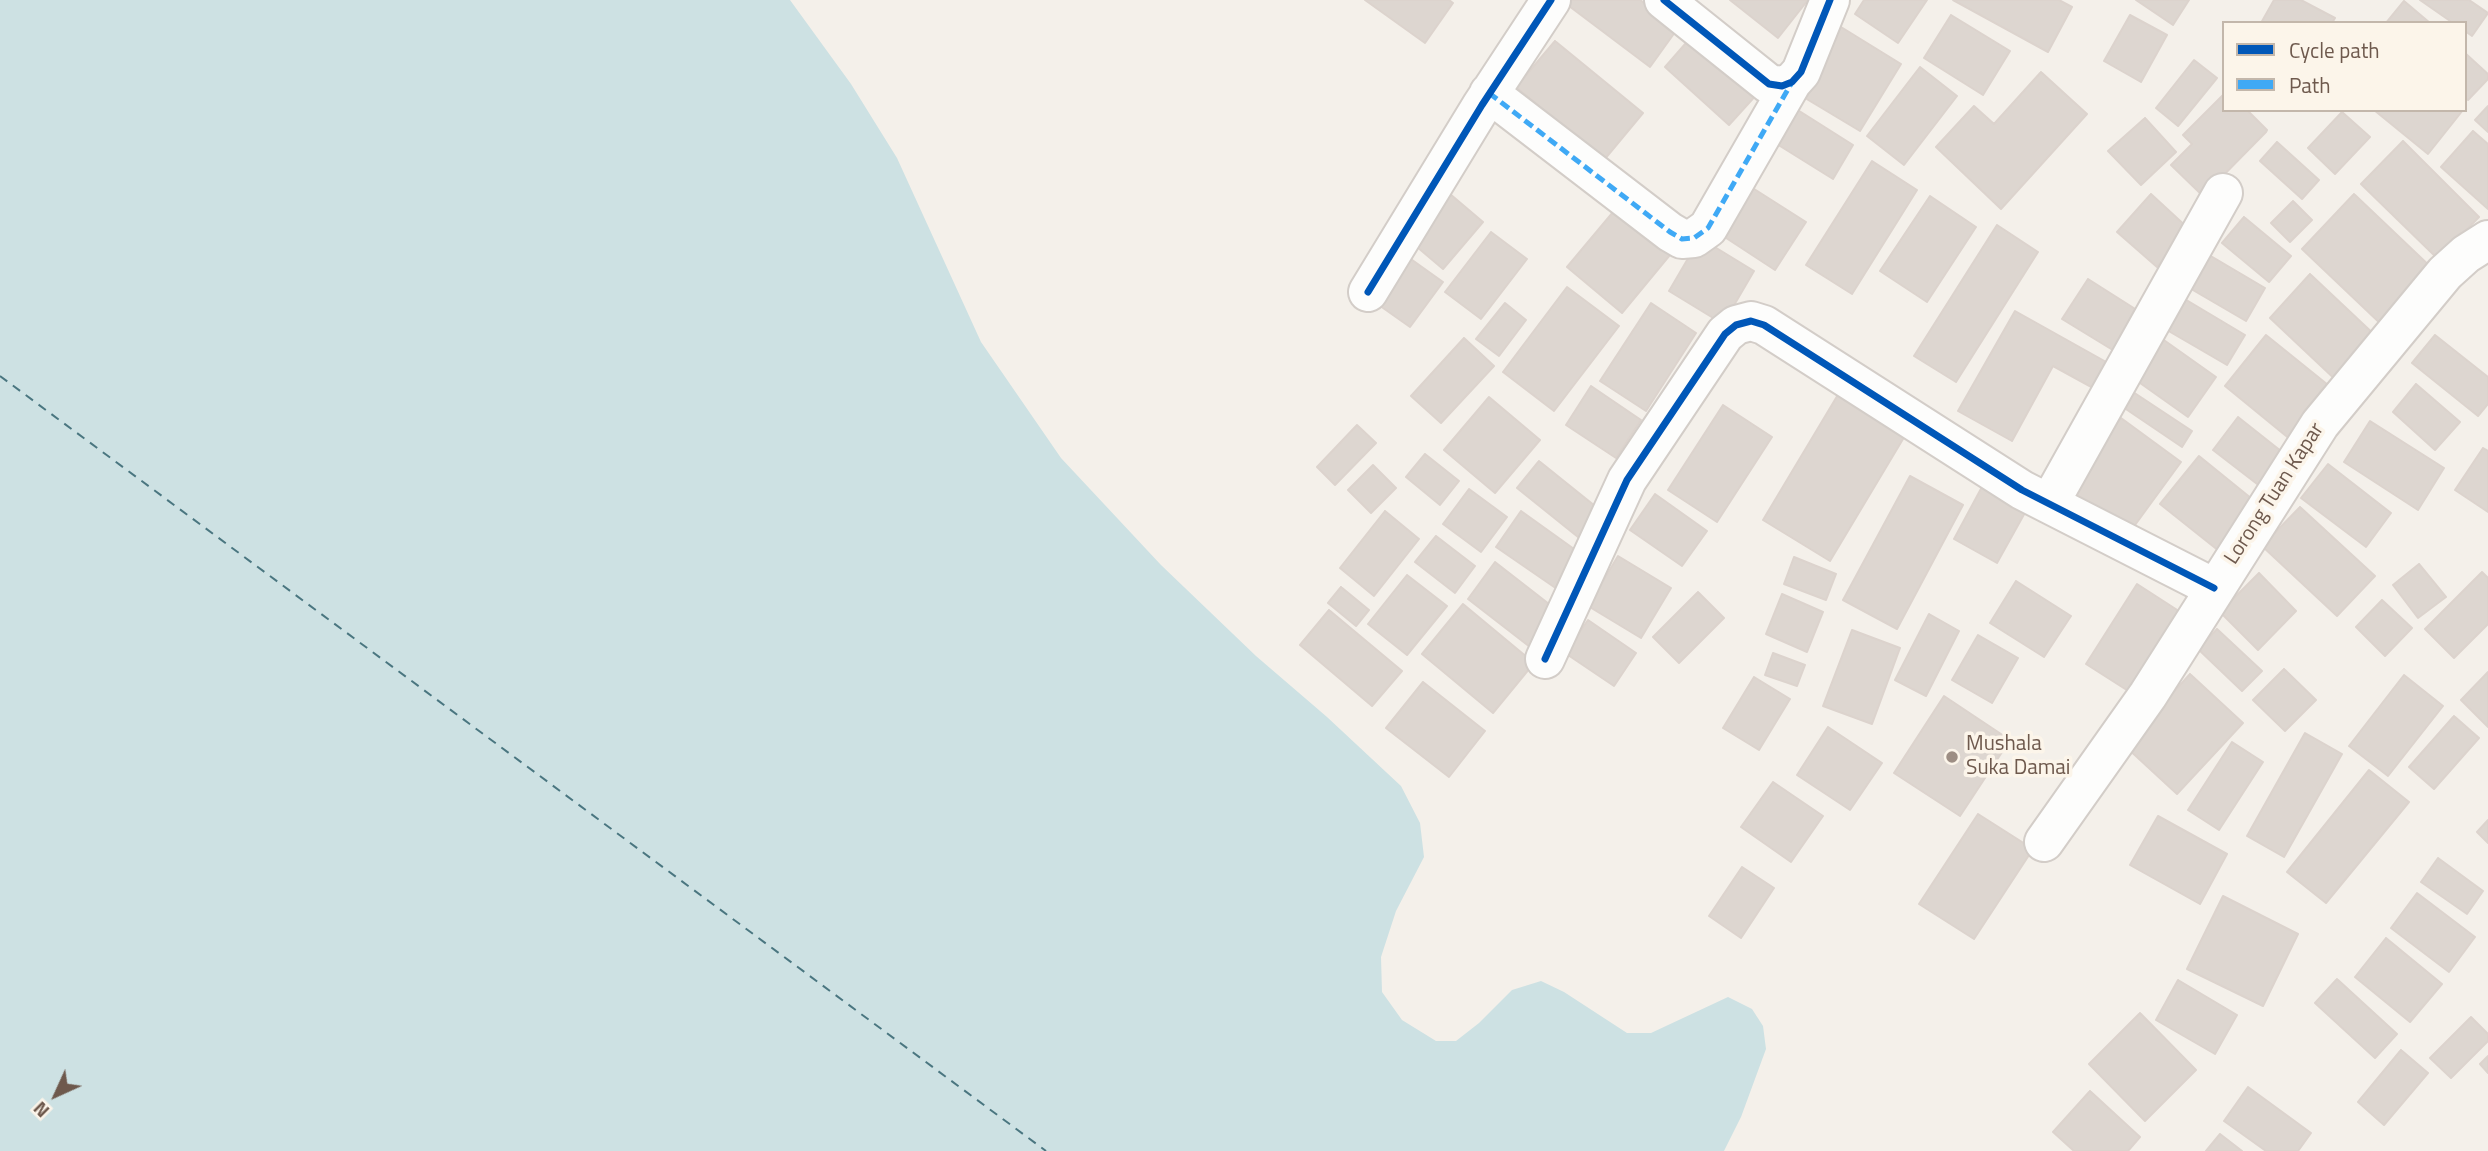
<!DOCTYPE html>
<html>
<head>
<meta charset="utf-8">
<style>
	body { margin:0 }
	#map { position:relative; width:2488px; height:1151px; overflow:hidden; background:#f4f0ea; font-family:"Titillium Web",sans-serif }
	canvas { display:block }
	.legend { position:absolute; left:2222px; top:21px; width:245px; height:91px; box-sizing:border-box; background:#fcf5ea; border:2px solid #c3b7ab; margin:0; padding:9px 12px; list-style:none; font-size:21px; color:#6e594d }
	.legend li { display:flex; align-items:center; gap:14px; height:35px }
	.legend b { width:35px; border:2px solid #c3b7ab }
	.north { position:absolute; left:21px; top:1060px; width:70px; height:70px; -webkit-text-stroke:5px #fcf5ea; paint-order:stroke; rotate:225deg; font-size:19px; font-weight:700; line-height:28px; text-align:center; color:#6e594d }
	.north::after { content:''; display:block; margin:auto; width:24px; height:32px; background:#6e594d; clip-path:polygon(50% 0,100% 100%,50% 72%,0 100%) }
</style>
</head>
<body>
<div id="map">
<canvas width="2488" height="1151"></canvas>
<ul class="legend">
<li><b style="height:9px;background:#0057b8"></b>Cycle path</li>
<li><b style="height:9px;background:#3fa9f5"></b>Path</li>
</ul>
<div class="north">N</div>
</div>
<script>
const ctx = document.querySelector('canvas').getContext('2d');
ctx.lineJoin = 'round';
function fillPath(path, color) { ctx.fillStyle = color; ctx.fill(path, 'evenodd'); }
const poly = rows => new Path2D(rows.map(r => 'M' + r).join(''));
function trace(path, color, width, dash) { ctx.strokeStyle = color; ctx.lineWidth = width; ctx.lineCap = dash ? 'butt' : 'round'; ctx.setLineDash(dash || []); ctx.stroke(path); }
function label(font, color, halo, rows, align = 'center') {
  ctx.font = font + ' "Titillium Web",sans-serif'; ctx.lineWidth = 7; ctx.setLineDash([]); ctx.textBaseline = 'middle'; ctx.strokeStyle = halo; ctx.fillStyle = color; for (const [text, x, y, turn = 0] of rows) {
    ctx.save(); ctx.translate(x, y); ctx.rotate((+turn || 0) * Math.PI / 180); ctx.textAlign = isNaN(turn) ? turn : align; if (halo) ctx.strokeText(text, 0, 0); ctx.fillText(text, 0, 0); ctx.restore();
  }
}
fillPath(poly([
	[0,0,790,0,851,84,897,158,981,342,1061,458,1161,565,1256,656,1327,717,1401,786,1420,823,1424,857,1396,911,1381,957,1382,992,1402,1020,1436,1041,1456,1041,1479,1023,1512,990,1541,981,1564,992,1627,1033,1651,1033,1728,997,1752,1009,1763,1026,1766,1049,1741,1117,1724,1151,0,1151]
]), '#cde1e3');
trace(poly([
	[0,376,1046,1151]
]), '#4a7680', 2, [9, 7]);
const building = poly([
	[1365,0,1449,0,1453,3,1425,43,1365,0],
	[1567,0,1640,0,1678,28,1650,67,1565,3,1567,0],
	[1730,0,1808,0,1778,38,1730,0],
	[1864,0,1927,0,1898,43,1855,14,1864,0],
	[1953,0,2059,0,2072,7,2048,52,1953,0],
	[2136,0,2189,0,2173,25,2136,0],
	[2274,0,2301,0,2335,18,2332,23,2261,23,2274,0],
	[2420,0,2469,0,2488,13,2472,36,2465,31,2465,23,2453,23,2420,0],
	[2404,1,2430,23,2386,23,2404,1],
	[1951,15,2010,51,1983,95,1924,58,1951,15],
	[2130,15,2167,35,2141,82,2104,61,2130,15],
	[1841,27,1901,64,1860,131,1800,95,1841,27],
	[1693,35,1758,93,1729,125,1665,67,1693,35],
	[1555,41,1643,113,1604,160,1516,87,1555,41],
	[2465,53,2488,74,2488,79,2468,100,2465,98,2465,53],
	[2194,60,2217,78,2178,126,2156,108,2194,60],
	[1920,67,1957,96,1904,165,1867,136,1920,67],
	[2041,72,2087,114,2001,209,1936,147,1974,106,1994,124,2041,72],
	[2224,94,2224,110,2247,110,2267,130,2266,132,2203,196,2171,165,2192,144,2183,135,2224,94],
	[2488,106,2488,132,2475,120,2488,106],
	[1793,107,1853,145,1833,179,1772,141,1793,107],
	[2374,110,2463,110,2428,154,2374,110],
	[2342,112,2370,137,2335,174,2308,148,2342,112],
	[2145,118,2176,152,2141,185,2108,151,2145,118],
	[2473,131,2488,144,2488,209,2441,167,2473,131],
	[2403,141,2479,217,2438,259,2361,184,2403,141],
	[2277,142,2319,180,2302,199,2260,161,2277,142],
	[1872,161,1917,190,1852,294,1806,265,1872,161],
	[1751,187,1806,222,1775,270,1720,234,1751,187],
	[1450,194,1483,222,1443,269,1410,241,1450,194],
	[2151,194,2190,230,2157,267,2117,232,2151,194],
	[2354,194,2436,272,2383,326,2302,249,2354,194],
	[1930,196,1976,227,1927,302,1880,271,1930,196],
	[1624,199,1679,244,1622,313,1567,267,1624,199],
	[2293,201,2312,220,2290,242,2271,223,2293,201],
	[2244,217,2291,256,2269,282,2222,243,2244,217],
	[1997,225,2038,252,1956,382,1914,356,1997,225],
	[1491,232,1527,259,1481,319,1445,292,1491,232],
	[1700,238,1754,271,1723,324,1669,291,1700,238],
	[2204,252,2265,288,2246,321,2186,286,2204,252],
	[1408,257,1443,282,1410,327,1376,303,1408,257],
	[2310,274,2379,339,2339,383,2270,318,2310,274],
	[2088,279,2140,312,2116,352,2062,319,2088,279],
	[1567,287,1619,326,1554,411,1503,372,1567,287],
	[2178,295,2245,335,2227,365,2160,326,2178,295],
	[1505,303,1526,320,1499,356,1476,339,1505,303],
	[1651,303,1696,333,1646,411,1600,381,1651,303],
	[2015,311,2108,363,2095,389,2053,366,2012,441,1958,411,2015,311],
	[2266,335,2333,389,2291,440,2225,386,2266,335],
	[2435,335,2488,377,2488,404,2478,416,2412,363,2435,335],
	[1464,338,1494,366,1441,423,1411,396,1464,338],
	[2161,338,2216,377,2188,417,2133,378,2161,338],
	[2416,384,2460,422,2435,450,2393,412,2416,384],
	[1591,386,1641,420,1616,458,1566,425,1591,386],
	[2124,386,2192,431,2182,447,2114,401,2124,386],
	[1839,393,1906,434,1830,561,1763,520,1839,393],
	[1489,397,1540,440,1495,493,1444,450,1489,397],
	[1723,405,1772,437,1717,522,1668,490,1723,405],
	[2238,417,2286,455,2261,487,2213,450,2238,417],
	[2121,418,2181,462,2127,536,2067,491,2121,418],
	[2370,421,2444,468,2418,510,2344,462,2370,421],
	[1357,425,1376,443,1335,485,1317,467,1357,425],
	[2483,448,2488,451,2488,512,2455,490,2483,448],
	[1425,454,1459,481,1440,505,1406,477,1425,454],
	[2199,456,2257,503,2219,551,2160,504,2199,456],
	[1539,461,1600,510,1578,537,1517,488,1539,461],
	[2328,464,2391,513,2366,547,2301,498,2328,464],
	[1373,465,1396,488,1371,513,1348,490,1373,465],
	[1910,476,1963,505,1897,629,1843,600,1910,476],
	[1983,485,2027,509,1997,563,1954,539,1983,485],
	[1469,489,1507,517,1481,552,1443,524,1469,489],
	[1655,494,1707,531,1682,566,1630,530,1655,494],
	[2300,507,2375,576,2337,616,2262,546,2300,507],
	[1385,511,1419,539,1374,596,1340,568,1385,511],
	[1521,511,1581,554,1557,589,1496,547,1521,511],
	[1436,536,1475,566,1455,593,1415,562,1436,536],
	[1618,556,1671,588,1641,638,1588,606,1618,556],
	[1794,557,1836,574,1826,600,1784,584,1794,557],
	[1495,562,1558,611,1530,647,1468,599,1495,562],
	[2419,564,2446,597,2418,618,2393,585,2419,564],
	[2482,572,2488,578,2488,624,2454,658,2425,629,2482,572],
	[2259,573,2296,611,2258,650,2220,612,2259,573],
	[1407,575,1447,606,1407,655,1368,624,1407,575],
	[2016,581,2071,616,2044,657,1990,623,2016,581],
	[2137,584,2185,615,2133,694,2086,664,2137,584],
	[1341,587,1369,610,1356,626,1328,603,1341,587],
	[1698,592,1724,618,1679,663,1653,637,1698,592],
	[1782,594,1823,612,1807,652,1766,634,1782,594],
	[2382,600,2412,628,2385,656,2356,627,2382,600],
	[1463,604,1534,663,1493,713,1422,654,1463,604],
	[1329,610,1402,671,1372,706,1300,645,1329,610],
	[1929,614,1959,631,1926,696,1895,680,1929,614],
	[1588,620,1636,653,1614,686,1565,653,1588,620],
	[2217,629,2262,671,2242,691,2198,649,2217,629],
	[1852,630,1900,648,1872,724,1823,706,1852,630],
	[1978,635,2018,658,1992,703,1952,680,1978,635],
	[1773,653,1805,665,1797,686,1765,675,1773,653],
	[2284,669,2316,700,2285,731,2253,700,2284,669],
	[2488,672,2488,727,2461,700,2488,672],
	[2190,674,2243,723,2177,794,2125,746,2190,674],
	[2404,675,2443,706,2388,776,2349,746,2404,675],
	[1754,677,1790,699,1759,750,1723,728,1754,677],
	[1423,682,1485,731,1449,777,1386,728,1423,682],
	[1944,696,2010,740,1960,816,1894,773,1944,696],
	[2454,716,2479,738,2434,789,2409,767,2454,716],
	[1828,727,1882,763,1850,810,1797,775,1828,727],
	[2305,733,2342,754,2284,857,2247,836,2305,733],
	[2232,742,2263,762,2219,830,2188,810,2232,742],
	[2369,770,2409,802,2326,903,2287,872,2369,770],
	[1773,782,1823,816,1791,862,1741,827,1773,782],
	[1978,814,2033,849,1974,939,1919,904,1978,814],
	[2158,816,2227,854,2200,904,2130,865,2158,816],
	[2488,820,2488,843,2477,832,2488,820],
	[2438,858,2483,891,2467,914,2421,882,2438,858],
	[1742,867,1774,888,1741,938,1709,916,1742,867],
	[2417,893,2475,937,2449,972,2391,928,2417,893],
	[2223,896,2298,934,2263,1006,2187,969,2223,896],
	[2386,938,2442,984,2410,1022,2355,977,2386,938],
	[2337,979,2397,1034,2375,1058,2315,1003,2337,979],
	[2178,980,2237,1015,2215,1054,2156,1020,2178,980],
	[2140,1013,2196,1070,2145,1121,2089,1064,2140,1013],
	[2471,1017,2488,1034,2488,1041,2451,1078,2430,1058,2471,1017],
	[2401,1050,2428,1073,2384,1125,2358,1102,2401,1050],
	[2488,1056,2488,1073,2480,1064,2488,1056],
	[2248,1087,2311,1133,2298,1151,2266,1151,2224,1121,2248,1087],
	[2090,1091,2140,1137,2128,1151,2074,1151,2053,1132,2090,1091],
	[2220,1134,2242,1151,2206,1151,2220,1134]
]);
fillPath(building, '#ddd6d0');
trace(building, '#dcd3cd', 2);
const minor = poly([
	[1664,0,1769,84,1782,86,1792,82,1801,72,1830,0],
	[1489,93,1670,232,1682,239,1694,238,1708,228,1792,82],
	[1368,292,1482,105,1551,0],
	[2049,504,2223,193],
	[1545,659,1627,480,1725,334,1736,325,1751,321,1764,325,2022,490,2214,588],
	[2044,842,2148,695,2320,424,2445,273,2466,254,2488,240]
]);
trace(minor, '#d3cdc8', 42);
trace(minor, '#fdfdfc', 38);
trace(poly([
	[1489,93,1670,232,1682,239,1694,238,1708,228,1791,84]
]), '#3fa9f5', 5, [10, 5]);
trace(poly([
	[1664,0,1769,84,1782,86,1792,82,1801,72,1830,0],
	[1368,292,1482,105,1551,0],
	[1545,659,1627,480,1725,334,1736,325,1751,321,1764,325,2022,490,2214,588]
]), '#0057b8', 7);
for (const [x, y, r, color] of [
	[1952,757,7,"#9d8e84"]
]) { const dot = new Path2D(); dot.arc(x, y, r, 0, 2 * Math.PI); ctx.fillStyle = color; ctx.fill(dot); trace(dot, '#fcf5ea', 2.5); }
label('21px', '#6e594d', '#fcf5ea', [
	["Lorong Tuan Kapar",2275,494,-57]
]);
label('21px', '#6e594d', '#fcf5ea', [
	["Mushala",1966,745],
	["Suka Damai",1966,769]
], 'left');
</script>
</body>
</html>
